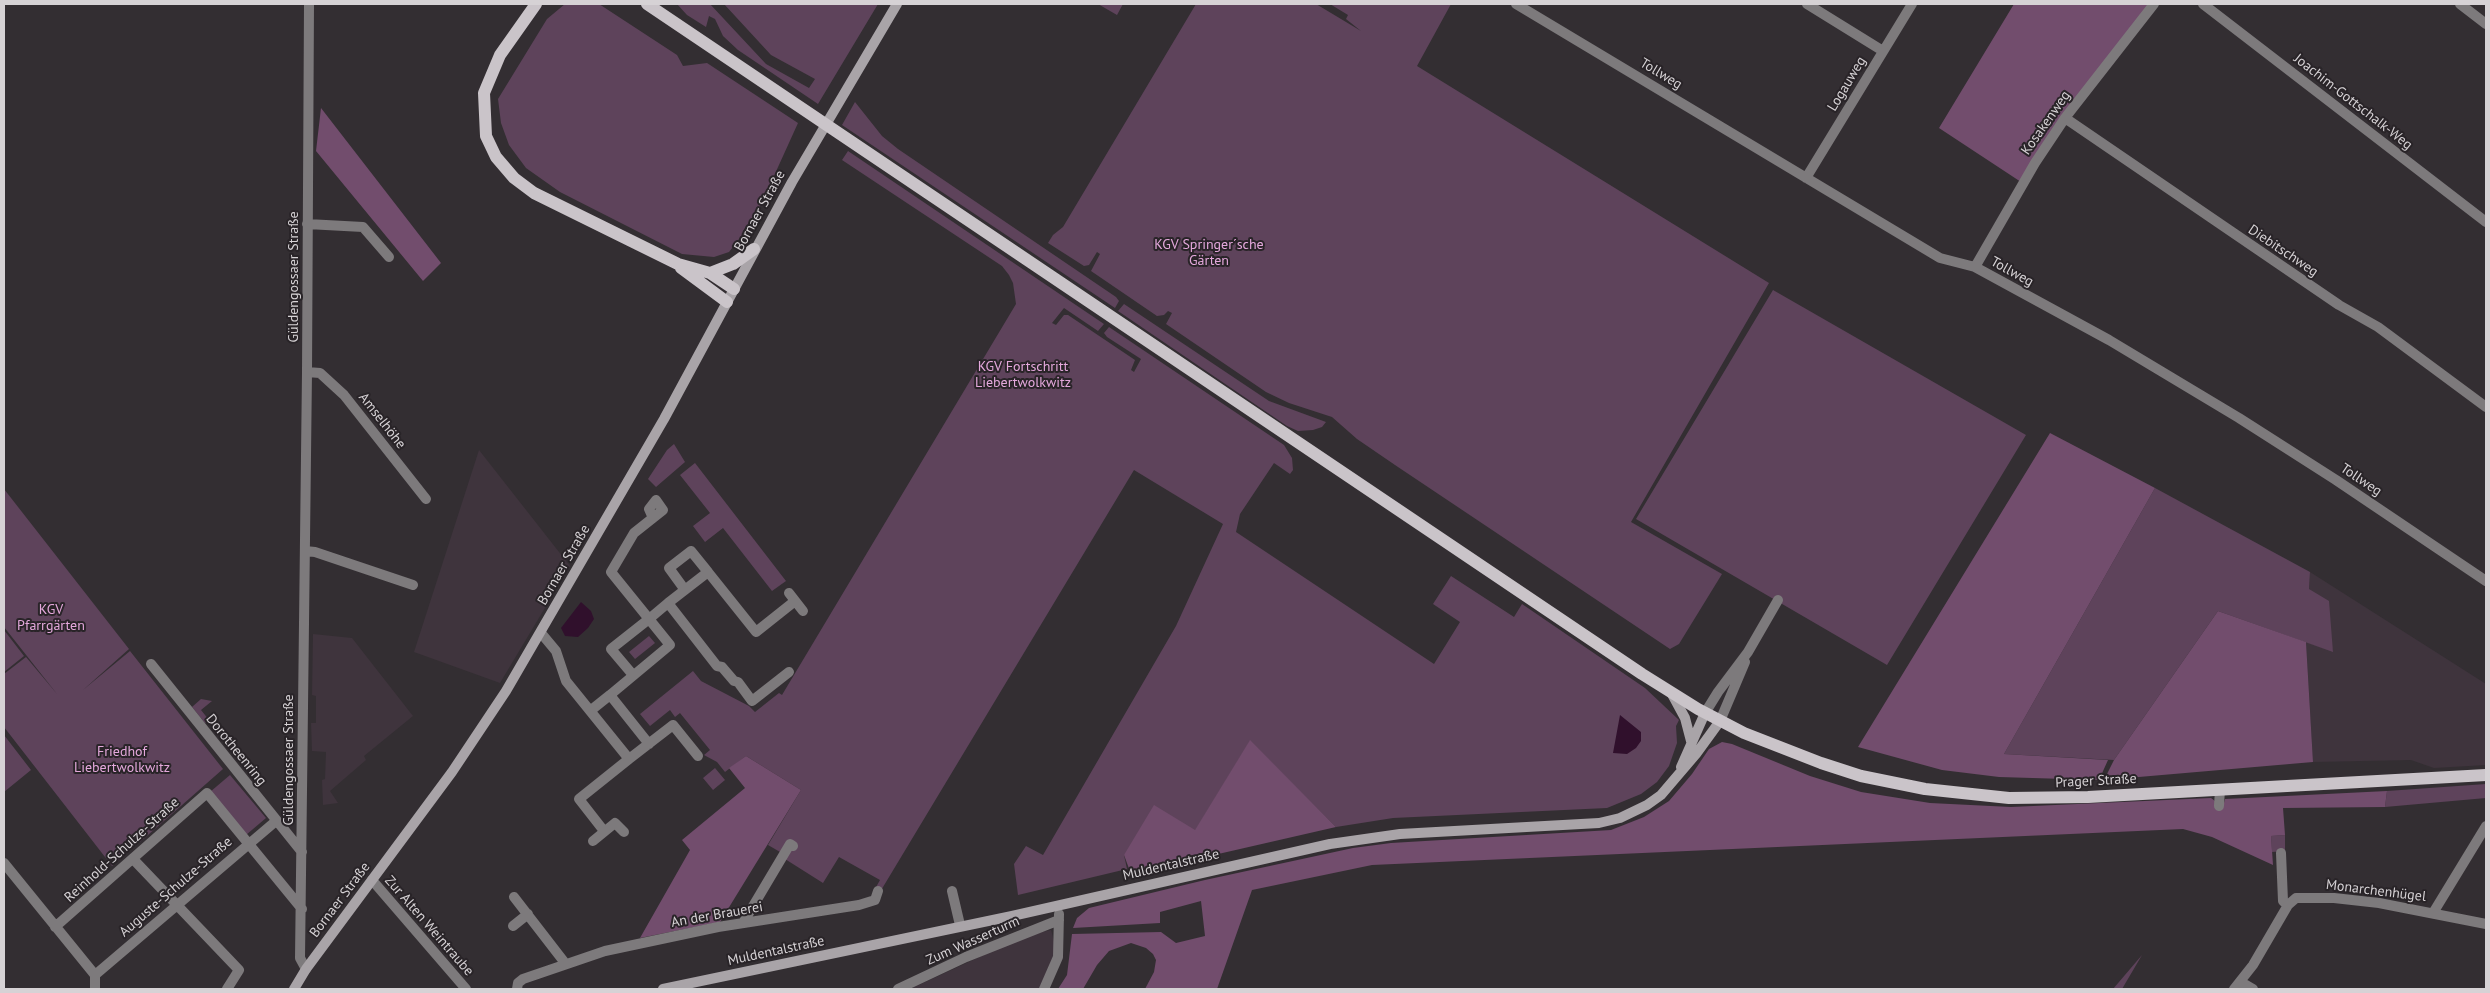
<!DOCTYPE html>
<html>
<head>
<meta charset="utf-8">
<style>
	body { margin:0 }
	#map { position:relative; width:2490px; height:993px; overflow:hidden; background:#332e32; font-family:"PT Sans",sans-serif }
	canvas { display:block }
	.frame { position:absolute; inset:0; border:5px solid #d6d2d5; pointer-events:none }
</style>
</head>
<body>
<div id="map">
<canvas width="2490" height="993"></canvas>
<div class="frame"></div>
</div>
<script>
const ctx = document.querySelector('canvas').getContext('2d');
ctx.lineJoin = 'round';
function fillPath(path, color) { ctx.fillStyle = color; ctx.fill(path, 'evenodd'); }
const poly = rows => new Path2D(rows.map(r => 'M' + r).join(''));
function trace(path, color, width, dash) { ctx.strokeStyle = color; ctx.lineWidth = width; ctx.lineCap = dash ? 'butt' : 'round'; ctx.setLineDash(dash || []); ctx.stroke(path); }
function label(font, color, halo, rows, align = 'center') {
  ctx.font = font + ' "PT Sans",sans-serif'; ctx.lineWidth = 4; ctx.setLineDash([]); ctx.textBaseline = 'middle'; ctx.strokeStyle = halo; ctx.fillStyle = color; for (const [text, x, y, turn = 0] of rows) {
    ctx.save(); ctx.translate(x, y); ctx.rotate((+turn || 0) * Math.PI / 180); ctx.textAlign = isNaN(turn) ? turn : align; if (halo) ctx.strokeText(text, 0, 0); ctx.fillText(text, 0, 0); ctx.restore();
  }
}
fillPath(poly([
	[479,450,570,566,500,683,414,652],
	[2310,572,2486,684,2486,765,2434,768,2411,760,2313,762,2306,642,2333,651,2309,589],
	[313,634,352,638,413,716,364,756,366,760,330,791,338,803,323,805,322,780,325,779,326,752,312,751,311,723,316,723,316,696,312,695],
	[1051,930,1054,941,1054,960,1039,989,910,989,1027,935]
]), '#3f343d');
fillPath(poly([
	[565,4,599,4,677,55,683,66,707,63,798,123,754,220,729,252,714,257,682,254,560,192,526,168,509,145,501,123,498,99,547,19],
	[677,4,710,4,766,64,809,88,815,79,771,55,724,4,878,4,818,104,738,50,723,36,715,19,709,16,706,27,687,15],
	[1098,4,1123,4,1117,15],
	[1196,4,1316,4,1361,31,1346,19,1348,15,1330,4,1451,4,1417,66,1769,283,1631,522,1722,574,1679,644,1670,649,1395,465,1357,439,1332,417,1289,403,1266,392,1166,324,1172,313,1168,311,1164,315,1157,316,1091,271,1100,254,1097,252,1089,265,1084,266,1048,243,1053,235,1063,227],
	[855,102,882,136,898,149,1116,297,1119,301,1115,308,842,125],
	[848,151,1104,324,1098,331,1064,308,1052,323,1056,325,1064,315,1068,315,1135,360,1131,370,1134,372,1141,359,1107,337,1104,333,1109,327,1284,445,1292,458,1293,470,1290,474,1274,463,1240,514,1236,532,1434,664,1460,622,1433,604,1451,576,1514,617,1522,604,1645,688,1679,720,1676,726,1677,743,1669,766,1657,782,1641,794,1607,808,1393,818,1336,827,1250,741,1195,831,1124,855,1127,869,1018,895,1014,864,1026,846,1043,855,1176,626,1223,524,1134,470,880,892,875,889,880,880,839,857,823,883,785,859,787,856,768,845,801,790,746,756,725,772,717,762,704,755,710,750,680,713,675,717,670,710,650,726,640,714,693,671,701,681,749,706,755,712,779,693,782,695,1016,304,1013,283,1009,275,1002,266,842,160],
	[1773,290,2026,435,1887,665,1636,519],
	[1124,304,1269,401,1326,422,1322,427,1313,430,1298,431,1287,426,1118,311],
	[674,444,685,462,656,487,648,479,667,450],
	[695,463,786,581,772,591,723,528,705,542,693,526,710,513,680,475],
	[2155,488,2310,572,2309,589,2329,601,2333,652,2218,611,2114,760,2004,754],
	[4,489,129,649,83,690,130,651,223,769,140,842,133,842,128,847,128,851,112,866,4,727,4,674,26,657,57,694,4,627],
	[4,630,24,656,4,672],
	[649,636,655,643,635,659,629,652],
	[201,699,212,701,201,710,209,720,205,723,192,707],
	[4,735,31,770,4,792],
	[715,768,725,780,713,790,703,778],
	[230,775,266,818,246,835,210,792],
	[2486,784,2486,798,2385,807,2387,791],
	[2285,835,2285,851,2272,852,2271,836],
	[2142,955,2122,989,2113,989]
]), '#5e435b');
fillPath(poly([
	[2014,4,2151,4,2021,182,1939,128],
	[321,108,441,263,423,281,316,151],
	[2050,433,2155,488,2004,754,2108,760,2099,780,1999,777,1942,770,1858,747],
	[2218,611,2306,642,2313,762,2104,780,2114,760],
	[1250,740,1336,827,1131,874,1124,855,1154,805,1195,830],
	[1722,742,1732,744,1810,776,1861,792,1930,803,2011,807,2211,798,2223,807,2225,799,2387,791,2385,807,2283,808,2285,835,2271,836,2273,865,2212,837,2183,829,1372,865,1252,890,1217,989,1145,989,1154,972,1156,960,1153,954,1146,948,1131,943,1109,951,1097,965,1083,989,1058,989,1067,975,1072,934,1161,932,1176,943,1205,936,1201,901,1160,912,1160,923,1073,928,1077,918,1089,908,1205,880,1353,848,1391,843,1611,830,1644,817,1669,801,1692,774,1709,749],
	[746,756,801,790,720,922,640,938,690,850,682,840,745,788,729,768]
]), '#724d6d');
fillPath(poly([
	[581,602,591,611,594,619,588,628,578,637,565,636,561,628],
	[1620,715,1641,732,1641,741,1636,748,1627,754,1613,753]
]), '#30102c');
trace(poly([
	[1516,4,1940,258,1975,267,2109,340,2239,418,2336,480,2486,581],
	[1807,4,1883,51],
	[2203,4,2486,222],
	[2460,4,2486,24],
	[2065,118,2339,305,2378,327,2486,407],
	[1806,178,1912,4],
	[307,224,363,227,389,257],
	[1975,267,2035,163,2065,118,2154,4],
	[307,372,320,373,344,395,426,499],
	[305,551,315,552,413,585],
	[685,590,669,568,691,551,708,572],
	[789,593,803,611],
	[668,603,708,572,756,632,795,601],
	[541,633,556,651,566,681,629,759,673,725,698,756],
	[151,664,302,852],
	[633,675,611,649,649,619,611,572,634,533,663,510,656,500,649,509,653,518],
	[610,695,670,645,649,619,668,603,717,666,722,667,734,681,738,682,752,701,789,672],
	[590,711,610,695,649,744],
	[1705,713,1718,692,1748,652,1778,600],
	[1720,721,1745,662],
	[2219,806,2220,789],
	[604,831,579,799,629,759],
	[593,841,615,823,624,832],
	[2281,853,2283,901,2288,905],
	[133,859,239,970,227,989],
	[4,863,95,975,95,989],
	[372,880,466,989],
	[952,891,960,925],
	[514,897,565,963],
	[2433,913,2486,826],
	[743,923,790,844,793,846],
	[513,926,528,914],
	[55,927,207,793,302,909],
	[306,969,300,958,307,372,309,4],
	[95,975,276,821],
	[2241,982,2253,989],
	[517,989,518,983,523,979,605,951,718,927,859,905,875,900,878,891],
	[898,989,966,957,1059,920],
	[1044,989,1058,957,1059,914],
	[2234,989,2253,965,2288,905,2296,898,2334,898,2379,903,2486,924]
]), '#7d7a7c', 10);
trace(poly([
	[1672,694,1685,718,1691,741],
	[1681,767,1705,713],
	[294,989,306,969,452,772,506,691,664,419,792,182,897,4],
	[663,989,1012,916,1330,844,1400,834,1599,823,1620,818,1647,805,1661,795,1696,754,1720,721]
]), '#a9a4a8', 10);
trace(poly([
	[536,4,500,55,484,93,486,136,496,157,514,178,534,193,678,264,710,273,734,289],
	[647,4,1642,674,1698,709,1744,733,1821,763,1861,776,1925,789,2009,798,2088,797,2486,775],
	[681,268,727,302],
	[710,273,733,264,754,249]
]), '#cac4c9', 12);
label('14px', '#d6d2d5', '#292428', [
	["Tollweg",1661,74,31],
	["Logauweg",1847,84,-59],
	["Joachim-Gottschalk-Weg",2353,102,38],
	["Kosakenweg",2046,123,-55],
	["Bornaer Straße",760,211,-61],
	["Diebitschweg",2283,251,34],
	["Tollweg",2012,272,29],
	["Güldengossaer Straße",294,277,-90],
	["Amselhöhe",382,421,52],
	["Tollweg",2361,480,34],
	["Bornaer Straße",564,565,-60],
	["Dorotheenring",236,750,51],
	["Güldengossaer Straße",289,760,-90],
	["Prager Straße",2096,781,-3],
	["Reinhold-Schulze-Straße",122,850,-42],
	["Muldentalstraße",1171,865,-13],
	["Auguste-Schulze-Straße",176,887,-41],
	["Monarchenhügel",2376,891,7],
	["Bornaer Straße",340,900,-53],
	["An der Brauerei",717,915,-10],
	["Zur Alten Weintraube",429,926,49],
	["Zum Wasserturm",973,941,-24],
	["Muldentalstraße",776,951,-12]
]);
label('14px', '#e4a8dc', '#292428', [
	["KGV Springer´sche",1209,245],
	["Gärten",1209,261],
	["KGV Fortschritt",1023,367],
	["Liebertwolkwitz",1023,383],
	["KGV",51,610],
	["Pfarrgärten",51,626],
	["Friedhof",122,752],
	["Liebertwolkwitz",122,768]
]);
</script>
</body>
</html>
